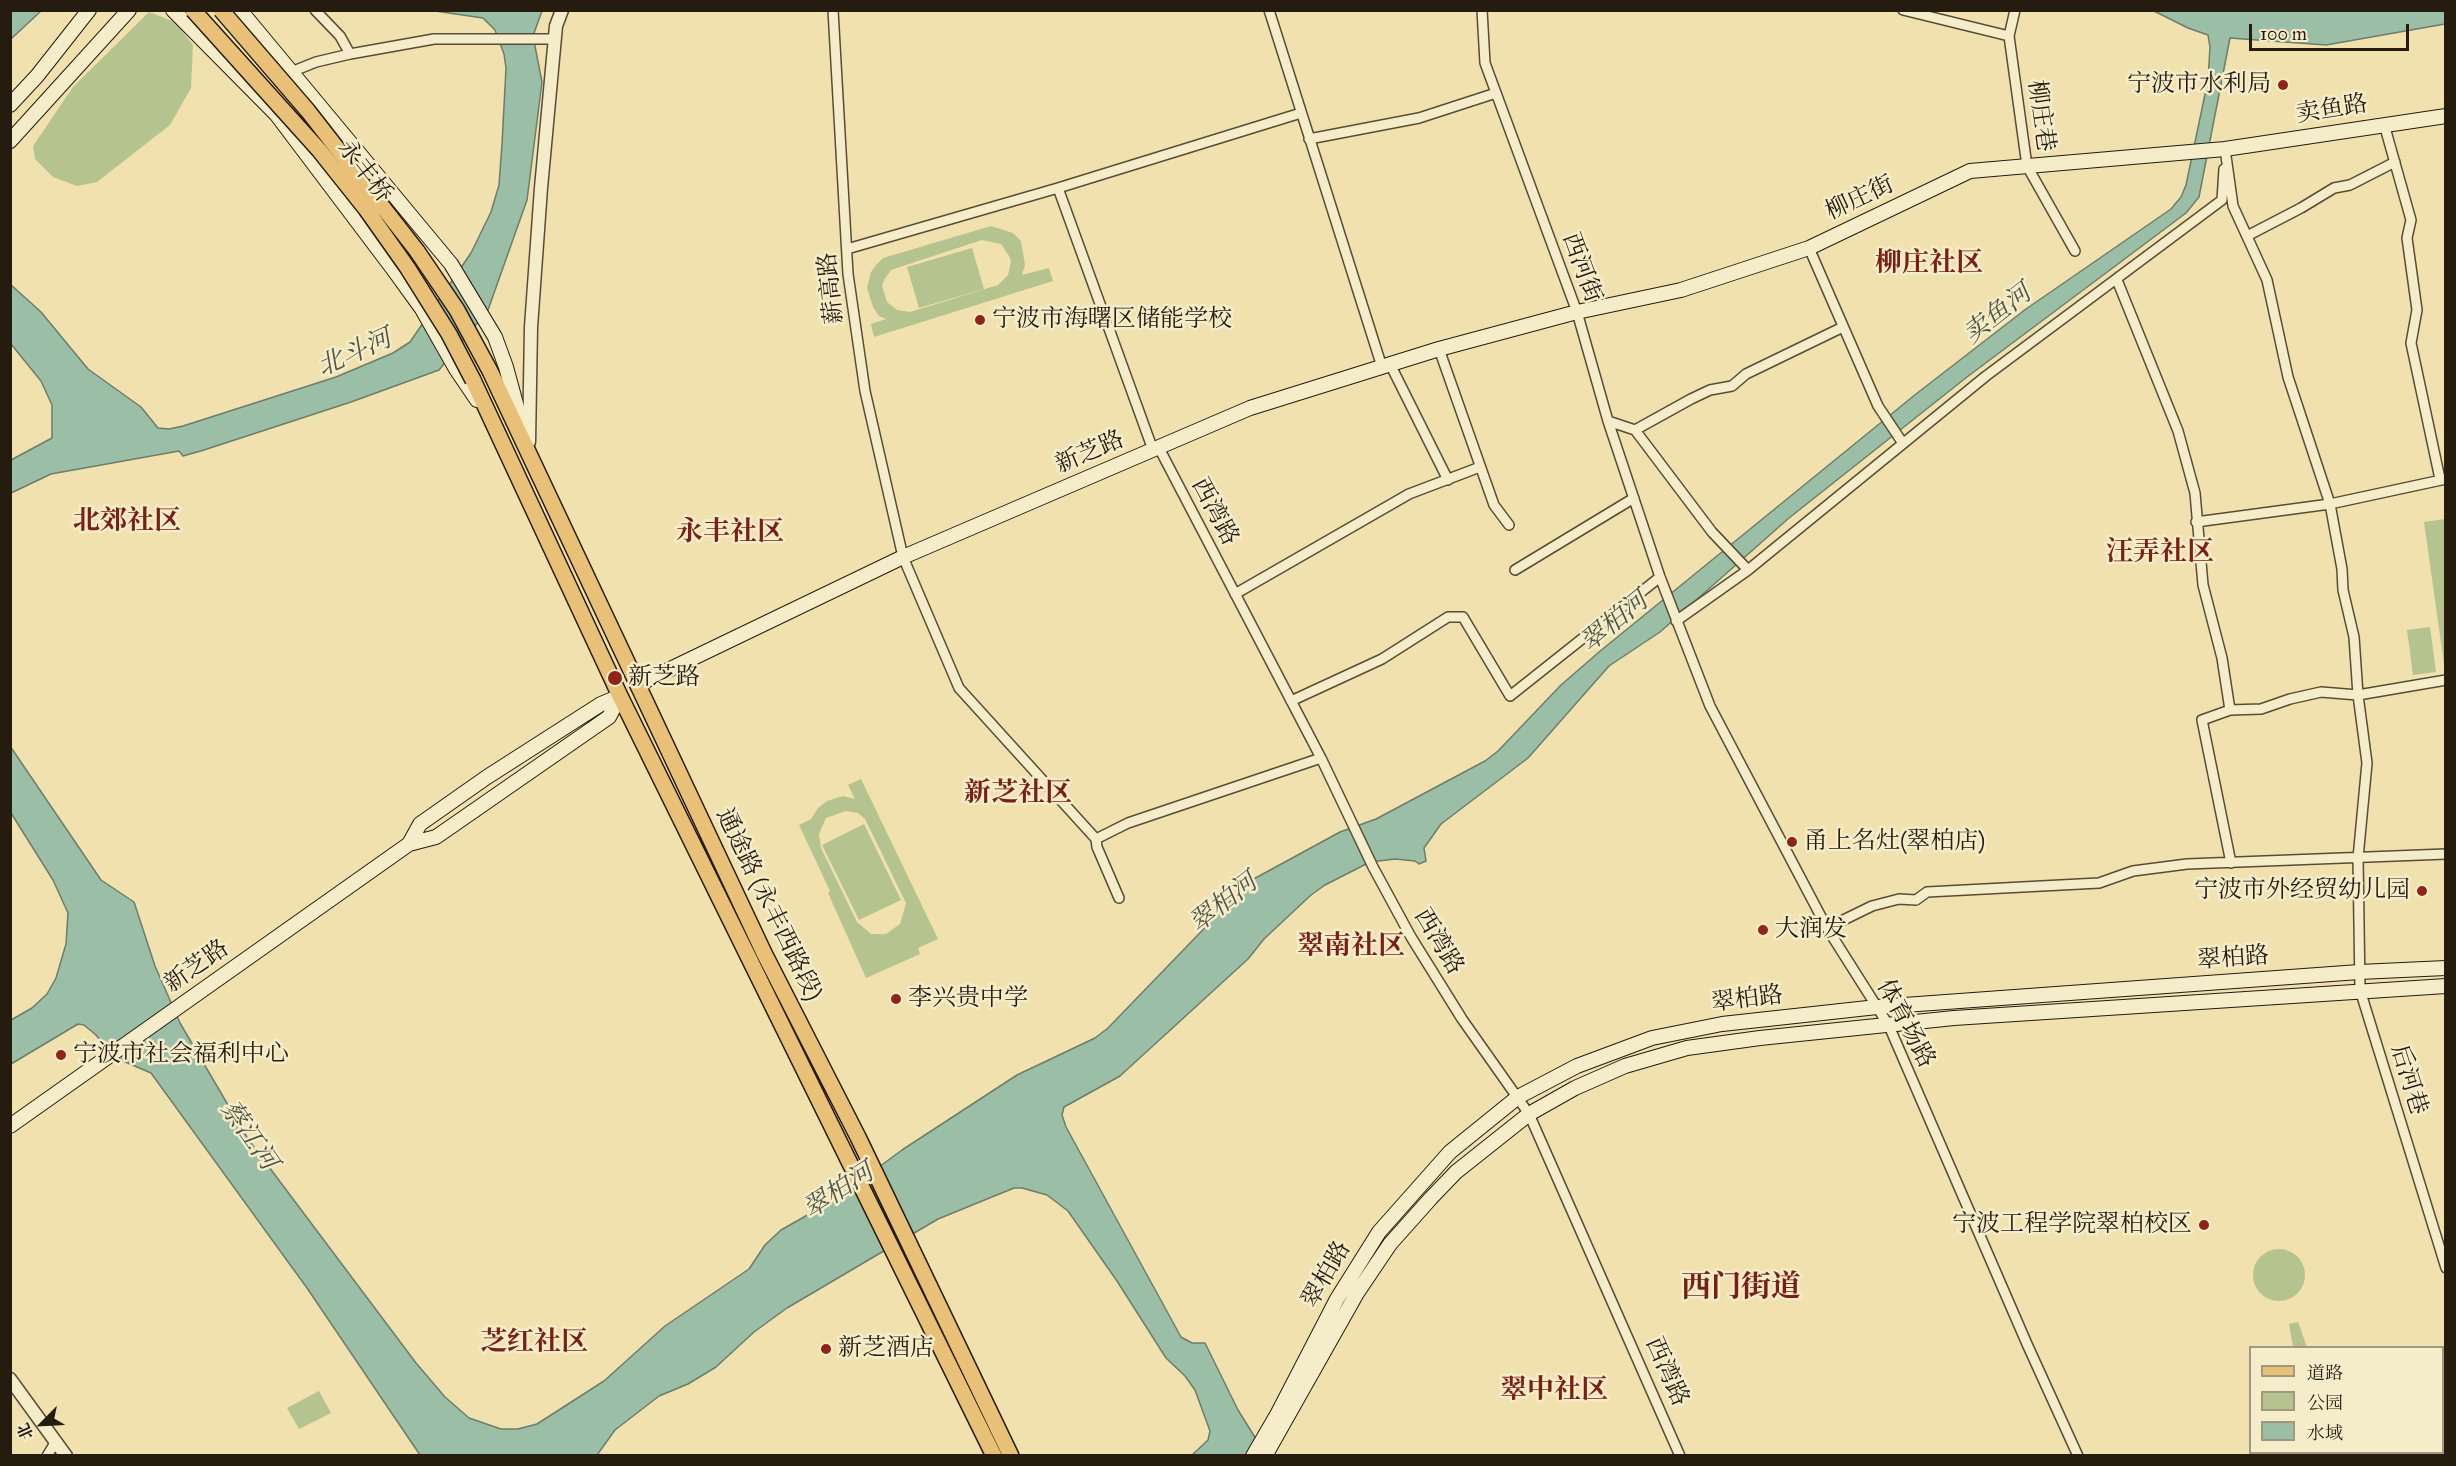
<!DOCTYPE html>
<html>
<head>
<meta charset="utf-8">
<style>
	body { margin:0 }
	#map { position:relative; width:2456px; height:1466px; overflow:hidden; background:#f0e1ae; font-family:"IM FELL Great Primer","Noto Serif SC",serif }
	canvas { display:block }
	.frame { position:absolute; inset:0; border:12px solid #251b0f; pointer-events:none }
	.legend { position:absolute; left:2249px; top:1346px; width:195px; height:108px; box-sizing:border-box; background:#f5ecca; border:2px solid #a2987f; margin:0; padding:8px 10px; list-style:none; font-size:18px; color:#251b0f }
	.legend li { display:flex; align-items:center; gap:12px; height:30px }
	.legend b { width:30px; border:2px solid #a2987f }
	.north { position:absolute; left:12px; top:1394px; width:60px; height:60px; -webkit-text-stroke:4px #f5ecca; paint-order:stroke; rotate:246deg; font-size:16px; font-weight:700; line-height:24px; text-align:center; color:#251b0f }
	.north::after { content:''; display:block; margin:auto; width:21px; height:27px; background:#251b0f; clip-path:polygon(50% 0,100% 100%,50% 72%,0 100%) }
	.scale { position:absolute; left:2249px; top:24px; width:160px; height:27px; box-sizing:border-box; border:3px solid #251b0f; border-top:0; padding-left:8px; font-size:18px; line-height:21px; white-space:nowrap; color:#251b0f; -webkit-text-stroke:4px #f5ecca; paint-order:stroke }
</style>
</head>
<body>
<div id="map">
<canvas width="2456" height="1466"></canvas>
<div class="frame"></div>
<ul class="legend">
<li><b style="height:8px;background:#e8c077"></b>道路</li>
<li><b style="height:16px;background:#b5c48e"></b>公园</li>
<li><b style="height:16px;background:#9bbea7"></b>水域</li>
</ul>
<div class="north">北</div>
<div class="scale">100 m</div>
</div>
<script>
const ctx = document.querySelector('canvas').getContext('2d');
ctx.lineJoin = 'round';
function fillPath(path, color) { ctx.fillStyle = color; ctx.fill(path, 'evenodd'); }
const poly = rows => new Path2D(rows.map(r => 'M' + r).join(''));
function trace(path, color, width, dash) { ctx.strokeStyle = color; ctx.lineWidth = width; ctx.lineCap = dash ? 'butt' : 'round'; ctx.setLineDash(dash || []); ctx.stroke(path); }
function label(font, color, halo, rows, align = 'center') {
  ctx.font = font + ' "IM FELL Great Primer","Noto Serif SC",serif'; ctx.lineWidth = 5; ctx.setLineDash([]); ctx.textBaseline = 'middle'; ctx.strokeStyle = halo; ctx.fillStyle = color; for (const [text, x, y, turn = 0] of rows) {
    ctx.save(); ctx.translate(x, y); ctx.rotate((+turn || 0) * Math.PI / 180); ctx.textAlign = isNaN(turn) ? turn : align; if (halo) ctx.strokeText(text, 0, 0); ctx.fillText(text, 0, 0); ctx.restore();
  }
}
fillPath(poly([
	[149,12,175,22,193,45,191,88,170,125,97,182,77,186,53,177,35,159,33,146,73,87],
	[991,226,1013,233,1021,241,1025,265,1022,275,1049,268,1053,281,874,337,871,324,886,319,879,316,873,307,867,288,871,272,877,264,883,258],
	[982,240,1001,244,1009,256,1011,262,1008,275,998,285,910,312,897,310,887,302,882,286,884,280,891,270],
	[972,248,984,289,919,308,907,267],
	[2445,519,2446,664,2444,664,2424,522],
	[2430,627,2436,672,2413,675,2407,630],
	[861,779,938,939,918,948,920,954,866,978,828,893,830,891,799,825,811,819,818,808,827,801,843,796,855,799,848,785],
	[846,811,858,813,865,819,906,903,900,924,886,934,871,934,857,922,821,848,819,834,826,818],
	[864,824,901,900,859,920,822,845],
	'2253 1275a26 26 0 1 1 52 0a26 26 0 1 1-52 0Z',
	[2298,1322,2307,1347,2293,1347,2289,1324],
	[319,1391,331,1413,299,1429,287,1408]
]), '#b5c48e');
const water = poly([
	[11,10,41,10,41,11,11,39,11,10],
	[435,11,542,11,533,36,542,82,527,200,488,310,439,370,351,402,204,450,183,456,179,451,51,474,11,493,11,460,52,438,52,405,41,381,11,344,10,284,41,312,88,369,141,407,158,428,169,429,183,426,336,377,393,353,410,342,471,253,491,212,499,185,502,144,506,68,504,54,495,30,483,18,435,11],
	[2154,11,2445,11,2445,24,2326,45,2230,38,2199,197,2186,213,1967,377,1789,518,1660,632,1609,666,1528,758,1441,824,1424,848,1426,861,1419,864,1415,861,1395,859,1370,862,1325,885,1311,895,1264,939,1248,959,1120,1076,1064,1107,1062,1115,1066,1127,1181,1337,1192,1343,1205,1343,1238,1410,1266,1455,1192,1455,1208,1440,1210,1431,1195,1390,1185,1376,1166,1358,1117,1281,1068,1211,1047,1195,1022,1188,1014,1188,938,1219,787,1308,754,1332,716,1367,688,1384,659,1396,615,1430,597,1455,420,1455,307,1288,151,1073,123,1061,107,1049,96,1035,84,1025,78,1024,11,1064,11,1020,32,1008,47,994,56,978,66,944,68,913,53,880,11,813,10,746,101,880,134,902,155,966,180,1023,248,1139,416,1363,445,1397,469,1418,501,1429,518,1429,537,1424,604,1381,665,1326,749,1269,765,1245,781,1230,834,1200,902,1150,1017,1075,1095,1038,1108,1028,1250,881,1340,832,1376,819,1485,761,1498,751,1561,685,1599,652,1916,394,2026,309,2171,209,2181,197,2186,185,2208,80,2210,47,2208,35,2188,28,2154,11]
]);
fillPath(water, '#9bbea7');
trace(water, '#6c7d6a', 1.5);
trace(poly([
	[10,11,11,10]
]), '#4e5444', 1.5, [8, 6]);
const minor = poly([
	[315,10,340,36,350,54],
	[833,10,848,274,865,391,903,557,959,688,1096,839,1097,847,1119,898],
	[1269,10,1382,367],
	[1482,10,1485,63,1577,312,1608,421,1660,577,1710,706,1827,928,1889,1026,2027,1344,2078,1456],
	[1903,10,2009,36],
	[2015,10,2009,36,2027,166,2075,251],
	[291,72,316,62,350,54,434,39,555,39],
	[2384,124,2411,220,2407,238,2417,310,2411,343,2440,479],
	[1309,139,1419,118,1496,93],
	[2225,149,2233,206,2267,280,2288,377,2330,504,2342,569,2343,590,2354,637,2358,695,2367,763,2358,858,2360,990,2446,1268],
	[1058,188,1301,113],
	[2247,236,2301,208,2334,188,2350,185,2395,162],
	[1809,248,1878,406,1902,442],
	[847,249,1058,188,1153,450],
	[2117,280,2178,431,2195,493,2203,585,2222,658,2230,710,2202,720,2231,863],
	[1439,349,1494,505,1509,525],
	[1390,364,1448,480],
	[1608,421,1635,430,1712,532,1748,570],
	[1635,430,1691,399,1710,390,1732,386,1746,374,1843,327],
	[1159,448,1321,758,1373,867,1411,937,1462,1019,1529,1114,1680,1456],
	[2196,522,2330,504,2446,479],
	[1515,570,1634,498],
	[1235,594,1409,494,1480,467],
	[1676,621,1748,570,1986,376,2222,200,2224,169],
	[1291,701,1382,659,1448,617,1463,617,1510,696,1660,577],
	[2230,710,2261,709,2290,699,2321,692,2358,695,2446,680],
	[1096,839,1128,823,1321,758],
	[1827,928,1872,906,1899,899,1916,900,1927,892,2099,883,2133,871,2187,864,2446,854],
	[47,1456,56,1441]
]);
const tertiary = poly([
	[529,442,531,327,541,188,556,26,562,10],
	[10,1379,66,1456]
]);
const secondary = poly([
	[173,10,276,114,393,269,422,309,456,369,477,400],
	[240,10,451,264,495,337,506,367,524,433],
	[10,105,37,76,89,10],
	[10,141,129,10],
	[639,684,903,557,1250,408,1439,349,1577,312,1681,290,1809,248,1970,171,2225,149,2446,116],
	[409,844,420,824,487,777,601,704,620,696],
	[10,1126,409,844,436,837,609,717,620,696],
	[1253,1456,1278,1413,1337,1299,1379,1232,1450,1152,1518,1097,1577,1066,1652,1038,1722,1024,1877,1007,2359,972,2446,968],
	[1265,1456,1357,1293,1390,1244,1431,1198,1456,1172,1529,1114,1575,1088,1625,1066,1687,1048,1760,1038,1954,1018,2446,986]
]);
const primary = poly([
	[417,251,457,310,490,371,764,953,858,1137,1011,1456],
	[473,380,620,696,994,1456]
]);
trace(minor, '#584c37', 12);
trace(tertiary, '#584c37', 15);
trace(secondary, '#251b0f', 16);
trace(primary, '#251b0f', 18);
trace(minor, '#f5ecca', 9);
trace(tertiary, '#f5ecca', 12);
trace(secondary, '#f5ecca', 14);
trace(primary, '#e8c077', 15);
const primaryBridge = poly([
	[193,10,319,150,366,209,407,267,449,334,473,380],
	[221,10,308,111,417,251]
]);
trace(primaryBridge, '#251b0f', 18, []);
trace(primaryBridge, '#e8c077', 15);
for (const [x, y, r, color] of [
	[2283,85,6,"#8f2418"],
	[980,320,6,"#8f2418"],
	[615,678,8,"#8f2418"],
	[1792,842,6,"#8f2418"],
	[2422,891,6,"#8f2418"],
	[1763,930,6,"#8f2418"],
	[896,999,6,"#8f2418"],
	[61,1055,6,"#8f2418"],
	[2204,1225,6,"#8f2418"],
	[826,1349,6,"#8f2418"]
]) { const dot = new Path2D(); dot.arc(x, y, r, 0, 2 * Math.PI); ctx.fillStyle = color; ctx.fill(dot); trace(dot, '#f5ecca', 2); }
label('24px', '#251b0f', '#f5ecca', [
	["宁波市水利局",2271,85,"right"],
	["宁波市海曙区储能学校",992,320],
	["新芝路",628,678],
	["甬上名灶(翠柏店)",1804,842],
	["宁波市外经贸幼儿园",2410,891,"right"],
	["大润发",1775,930],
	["李兴贵中学",908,999],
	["宁波市社会福利中心",73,1055],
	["宁波工程学院翠柏校区",2192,1225,"right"],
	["新芝酒店",838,1349]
], 'left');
label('24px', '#251b0f', '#f5ecca', [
	["卖鱼路",2332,110,-9],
	["柳庄巷",2040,116,82],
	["永丰桥",364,172,52],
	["柳庄街",1860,199,-25],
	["西河街",1581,268,70],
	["薪高路",832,288,-96],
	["新芝路",1090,453,-23],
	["西湾路",1214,512,62],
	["通途路 (永丰西路段)",768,905,64],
	["西湾路",1438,942,59],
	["翠柏路",2233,959,-4],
	["新芝路",197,967,-35],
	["翠柏路",1747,1000,-7],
	["体育场路",1905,1024,62],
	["后河巷",2408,1080,73],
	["翠柏路",1327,1275,-60],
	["西湾路",1666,1372,66]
]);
label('italic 26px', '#4e5444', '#f5ecca', [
	["卖鱼河",1998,315,-38],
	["北斗河",355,354,-24],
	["翠柏河",1615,623,-39],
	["翠柏河",1224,904,-38],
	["蔡江河",248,1136,55],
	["翠柏河",839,1192,-33]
]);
label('bold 27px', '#7a1f14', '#f5ecca', [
	["柳庄社区",1929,264],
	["北郊社区",127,522],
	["永丰社区",730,533],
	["汪弄社区",2160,553],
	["新芝社区",1018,794],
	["翠南社区",1351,947],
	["芝红社区",534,1343],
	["翠中社区",1554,1391]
]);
label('bold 30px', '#7a1f14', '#f5ecca', [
	["西门街道",1741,1289]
]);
</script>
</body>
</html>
